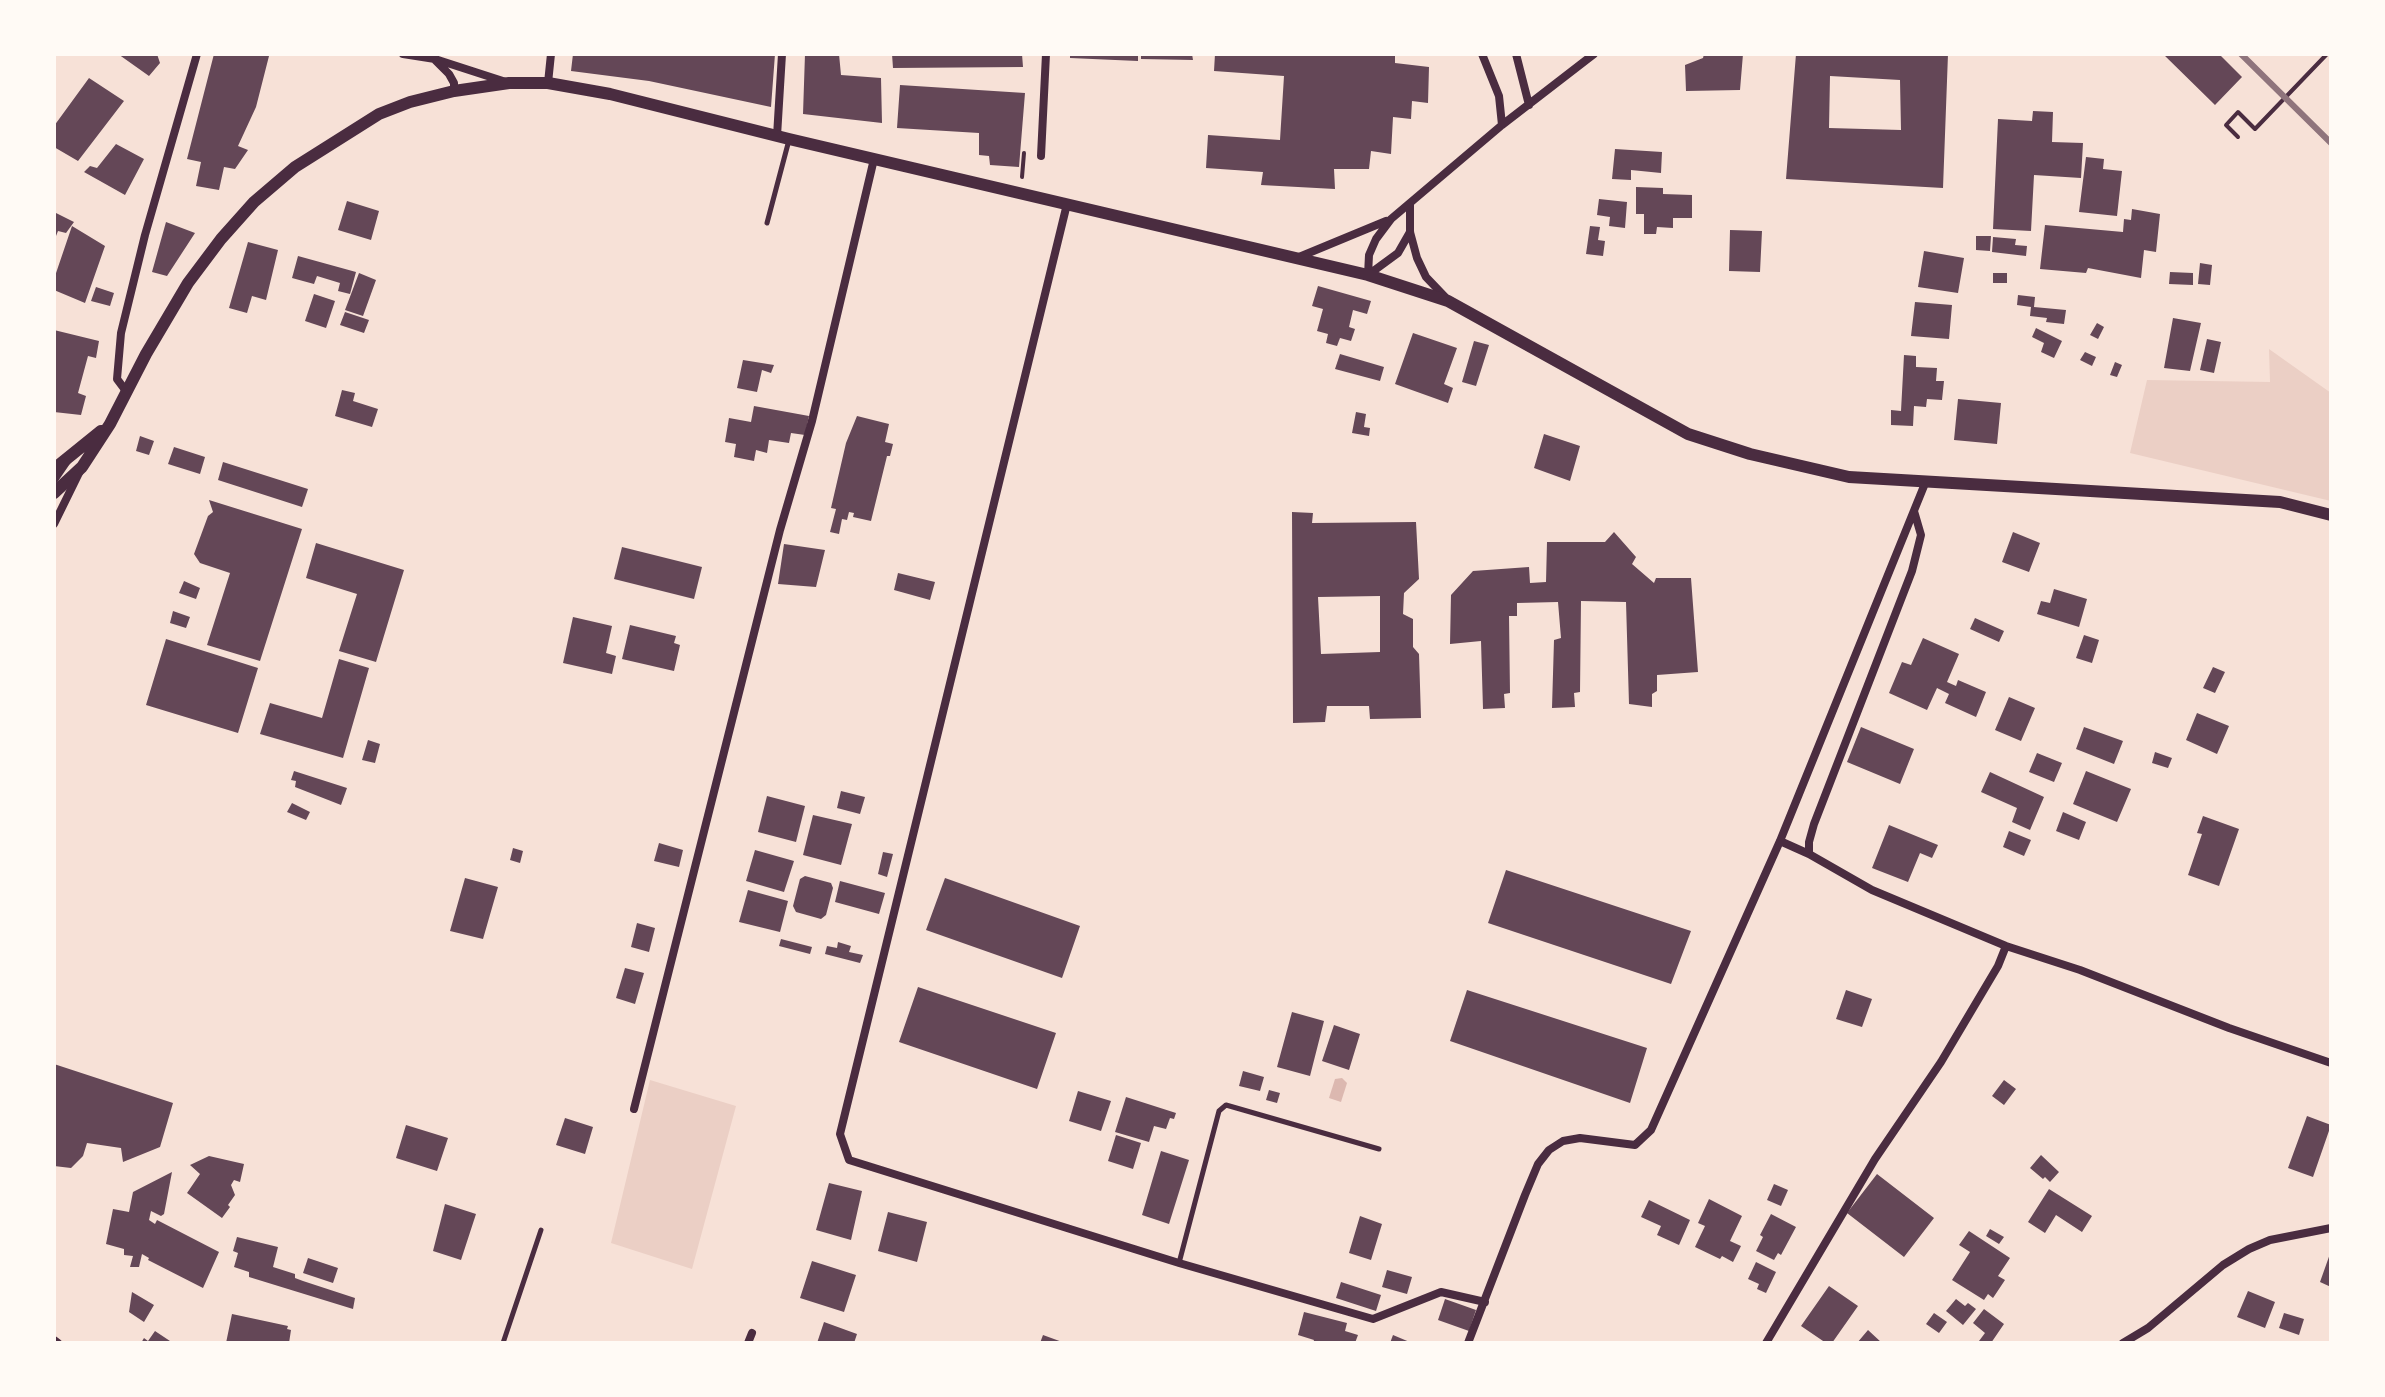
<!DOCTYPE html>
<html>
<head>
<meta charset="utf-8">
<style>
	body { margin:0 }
	#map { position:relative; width:2385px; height:1397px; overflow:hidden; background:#f7e1d7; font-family:"Public Sans",sans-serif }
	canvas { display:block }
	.frame { position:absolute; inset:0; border:56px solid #fffaf5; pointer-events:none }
</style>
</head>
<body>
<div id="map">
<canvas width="2385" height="1397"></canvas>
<div class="frame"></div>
</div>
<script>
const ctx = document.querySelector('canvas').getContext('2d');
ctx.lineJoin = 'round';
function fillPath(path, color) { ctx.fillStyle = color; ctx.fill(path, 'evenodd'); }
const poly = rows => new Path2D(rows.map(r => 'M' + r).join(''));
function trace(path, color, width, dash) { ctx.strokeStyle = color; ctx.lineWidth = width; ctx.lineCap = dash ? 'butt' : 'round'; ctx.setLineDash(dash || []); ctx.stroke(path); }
fillPath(poly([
	[2269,349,2331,393,2331,501,2130,453,2147,380,2270,382],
	[650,1080,736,1106,692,1269,611,1243]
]), '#ebcfc5');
fillPath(poly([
	[1342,1078,1347,1083,1341,1102,1329,1098,1335,1079]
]), '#dcb8b0');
fillPath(poly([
	[118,54,157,54,160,63,149,76],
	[214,54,269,56,256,107,238,146,248,150,235,169,224,167,219,190,196,186,201,162,187,159],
	[573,54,775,54,771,107,649,81,571,71],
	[805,54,839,54,841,75,881,78,882,123,803,114],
	[892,54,1022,54,1023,67,893,68],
	[1070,54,1138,54,1138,61,1070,58],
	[1141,54,1192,54,1193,60,1141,59],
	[1215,54,1395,54,1395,63,1429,67,1428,103,1412,101,1411,119,1393,117,1391,154,1371,151,1369,169,1334,169,1335,189,1261,185,1263,172,1206,168,1208,135,1280,140,1284,76,1214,71],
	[1704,54,1743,54,1740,90,1686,91,1685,65,1703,58],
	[1796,54,1948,54,1943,188,1786,179],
	[1830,76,1900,80,1901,130,1829,128],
	[2163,54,2219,54,2242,77,2215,105],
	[89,78,124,101,78,161,54,147,54,126],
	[900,85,1025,93,1019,167,990,165,989,156,979,155,979,133,897,128],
	[2033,111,2053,112,2052,142,2083,143,2081,178,2034,175,2031,231,1993,229,1998,119,2032,121],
	[116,144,144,159,125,195,84,172,90,166,97,168],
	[1615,149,1662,152,1661,173,1631,170,1631,180,1612,179],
	[2086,157,2104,159,2103,169,2122,171,2117,216,2079,212],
	[1636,187,1663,188,1663,194,1692,195,1692,218,1673,218,1673,228,1657,227,1656,234,1644,234,1644,214,1636,214],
	[1599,199,1627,202,1625,228,1609,226,1610,217,1597,215],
	[347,201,379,211,371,240,338,230],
	[2132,209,2160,214,2156,252,2144,250,2141,278,2088,268,2086,273,2040,269,2045,225,2123,232,2124,219,2131,220],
	[54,212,74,222,66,233,58,231,54,241],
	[166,222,195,233,167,276,152,272],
	[72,226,105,246,85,303,54,290,54,279],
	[1590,226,1600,227,1598,240,1605,241,1603,256,1586,254],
	[1730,230,1762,231,1760,272,1729,271],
	[1976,236,1991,236,1990,251,1976,250],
	[1993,237,2016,239,2015,245,2027,246,2026,256,1992,252],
	[248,242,278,250,266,300,252,296,247,313,229,308],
	[1924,251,1964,258,1958,293,1918,287],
	[298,256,356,272,350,294,338,291,340,283,317,276,314,284,292,278],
	[2200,263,2212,265,2210,285,2198,284],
	[2170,272,2193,273,2193,285,2169,284],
	[359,273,376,280,363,316,345,310],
	[1993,273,2007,273,2007,283,1993,283],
	[1318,286,1371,301,1367,314,1353,310,1349,327,1355,329,1351,341,1340,338,1337,346,1326,343,1328,334,1317,331,1323,309,1312,306],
	[96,287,114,293,110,306,91,301],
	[314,294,335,301,326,328,305,321],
	[2018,295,2035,297,2034,307,2066,310,2064,324,2046,322,2047,318,2030,316,2031,307,2017,305],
	[1915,302,1952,305,1949,339,1911,336],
	[345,312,369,320,364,333,340,325],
	[2173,318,2201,323,2190,371,2164,368],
	[2097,323,2104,327,2098,339,2090,335],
	[2036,328,2062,341,2054,358,2041,352,2044,343,2032,337],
	[54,330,99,341,96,358,88,356,78,393,86,396,81,415,54,412],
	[1413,333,1457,348,1444,384,1453,388,1448,403,1395,384],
	[2207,339,2221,342,2214,373,2200,370],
	[1474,341,1489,345,1476,386,1462,382],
	[2085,352,2096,357,2092,366,2080,360],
	[1340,354,1384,367,1380,381,1335,369],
	[1904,355,1916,356,1916,367,1937,368,1936,381,1944,381,1942,400,1927,399,1926,407,1914,406,1913,426,1891,425,1891,410,1901,411],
	[743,360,774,365,771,373,762,370,757,392,737,388],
	[2115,362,2122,365,2117,377,2110,375],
	[342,390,355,393,353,401,378,409,372,427,335,416],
	[1958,399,2001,403,1997,444,1954,440],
	[754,406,809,416,805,435,791,433,789,443,769,440,767,453,756,450,754,461,734,457,736,444,725,442,729,418,751,422],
	[1356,412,1366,414,1364,427,1370,428,1369,436,1352,433],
	[857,416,889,424,885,442,893,444,890,456,887,456,871,521,853,517,854,513,849,512,847,520,842,519,839,534,830,532,836,509,831,508,846,443],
	[1544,434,1580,446,1570,481,1534,468],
	[140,436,154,441,149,455,136,451],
	[174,447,205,457,200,474,168,464],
	[223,462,308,489,302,507,218,480],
	[209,500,302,529,260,661,207,645,230,573,200,563,194,554,208,516,213,512],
	[1292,512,1313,513,1312,523,1416,522,1419,579,1404,593,1403,614,1413,619,1413,647,1419,654,1421,718,1370,719,1369,706,1327,706,1325,722,1293,723],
	[1380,596,1380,652,1321,654,1318,597],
	[1614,532,1636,557,1632,564,1654,583,1656,578,1691,578,1698,672,1657,675,1657,691,1652,694,1652,707,1629,704,1626,602,1581,601,1580,692,1574,693,1575,707,1552,708,1554,640,1561,638,1558,602,1517,603,1517,616,1509,616,1510,693,1504,694,1505,708,1483,709,1481,641,1450,644,1451,595,1473,571,1529,567,1530,583,1546,582,1547,542,1605,542],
	[2013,532,2040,543,2029,572,2002,562],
	[316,543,404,570,376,662,339,651,357,594,306,578],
	[784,544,825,550,816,587,778,584],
	[622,547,702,567,694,599,614,579],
	[898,573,935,582,930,600,894,590],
	[184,581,200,588,196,599,179,593],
	[2054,589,2087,599,2079,627,2037,614,2041,601,2050,603],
	[173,611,190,617,186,628,170,623],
	[573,617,612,626,606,653,616,656,612,674,563,663],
	[1975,618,2004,631,1999,642,1970,629],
	[630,625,676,636,674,643,680,645,674,671,622,659],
	[2084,635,2099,640,2092,663,2076,658],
	[1923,638,1959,654,1947,682,1956,686,1958,680,1986,692,1976,717,1945,703,1949,694,1937,688,1927,710,1889,693,1902,662,1911,665],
	[166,639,258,668,238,733,146,705],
	[339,659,369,668,343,758,260,734,270,703,322,718],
	[2213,667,2225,672,2215,693,2203,688],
	[2009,697,2035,708,2021,741,1995,730],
	[2197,713,2229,726,2217,754,2186,740],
	[1861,727,1914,749,1900,784,1847,762],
	[2084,727,2123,741,2114,764,2076,749],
	[368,740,380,744,375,763,362,760],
	[2155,752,2172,758,2168,768,2152,763],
	[2037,753,2062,763,2054,782,2029,772],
	[294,771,347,788,341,805,295,787,296,781,291,780],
	[2086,771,2131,789,2117,822,2073,804],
	[1990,772,2044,797,2030,830,2012,822,2017,808,1981,792],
	[841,791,865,797,860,814,837,808],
	[767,796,805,806,796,842,758,832],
	[292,803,310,812,306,820,287,812],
	[2063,812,2086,822,2079,840,2056,831],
	[813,815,852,824,841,865,803,855],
	[2203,816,2239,829,2219,886,2188,875,2202,834,2197,833],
	[1889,825,1938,845,1932,858,1920,853,1908,882,1872,868],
	[2009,831,2031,840,2024,856,2003,847],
	[659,843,683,850,679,867,654,861],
	[513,848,523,851,520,863,510,860],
	[755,850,794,861,784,892,746,881],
	[883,852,893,854,887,877,878,874],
	[1506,870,1691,931,1671,984,1488,923],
	[805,876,831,883,833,888,826,915,821,919,796,912,793,906,800,879],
	[465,878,498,887,483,939,450,931],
	[945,878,1080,926,1062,978,926,930],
	[840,881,885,893,879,914,835,902],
	[748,890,788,901,780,932,739,922],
	[637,923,655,928,649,952,631,947],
	[781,939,812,947,810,954,779,946],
	[838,942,851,946,849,952,863,955,860,963,825,954,827,946,837,948],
	[625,968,644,973,635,1004,616,998],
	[918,987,1056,1033,1037,1089,899,1042],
	[1467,990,1647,1048,1630,1103,1450,1041],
	[1846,990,1872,999,1862,1027,1836,1019],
	[1292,1012,1324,1021,1310,1076,1277,1067],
	[1334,1025,1360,1034,1349,1070,1322,1061],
	[54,1064,173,1103,160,1147,123,1162,121,1148,87,1143,83,1156,71,1168,54,1166],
	[1243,1071,1264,1077,1260,1091,1239,1086],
	[2004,1080,2016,1089,2004,1105,1992,1096],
	[1269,1090,1280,1093,1277,1103,1266,1100],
	[1078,1091,1111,1101,1101,1131,1069,1121],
	[1126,1097,1176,1113,1174,1119,1170,1118,1166,1129,1154,1126,1149,1142,1115,1132],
	[2307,1116,2331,1125,2313,1177,2288,1168],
	[565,1118,593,1127,585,1154,556,1145],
	[406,1125,448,1138,437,1171,396,1158],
	[1116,1135,1141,1143,1133,1169,1108,1161],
	[1161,1151,1189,1160,1169,1224,1142,1215],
	[2041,1155,2059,1172,2050,1182,2045,1177,2043,1179,2030,1168],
	[209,1156,244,1164,240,1182,234,1180,231,1185,235,1195,228,1205,230,1207,222,1218,187,1193,200,1174,190,1165],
	[172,1172,164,1214,161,1216,151,1211,149,1220,155,1224,157,1220,219,1252,203,1288,148,1260,149,1258,142,1254,139,1267,130,1267,133,1256,124,1255,124,1249,106,1244,113,1209,129,1212,133,1192],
	[1877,1174,1934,1218,1904,1257,1847,1213],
	[829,1183,862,1191,851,1240,816,1230],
	[1774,1184,1788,1190,1781,1206,1767,1200],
	[2049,1189,2092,1216,2082,1232,2056,1215,2045,1233,2028,1222],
	[1709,1199,1742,1216,1730,1241,1741,1246,1733,1262,1722,1256,1720,1259,1695,1247,1705,1226,1698,1223],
	[1649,1200,1690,1220,1679,1245,1657,1235,1661,1226,1641,1217],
	[445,1204,476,1214,461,1260,433,1251],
	[888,1212,927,1222,917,1262,878,1251],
	[1771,1214,1796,1227,1781,1255,1778,1253,1774,1260,1756,1251,1763,1237,1760,1235],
	[1360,1216,1382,1224,1371,1260,1349,1253],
	[1990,1229,2004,1237,1999,1244,1986,1236],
	[1969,1231,2010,1258,1998,1276,2005,1280,1993,1298,1988,1294,1984,1300,1952,1280,1970,1252,1959,1245],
	[237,1237,278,1247,273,1267,295,1274,295,1278,303,1281,355,1298,353,1309,249,1277,249,1272,234,1267,238,1253,233,1251],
	[2331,1251,2331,1287,2320,1282],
	[308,1258,338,1268,333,1283,303,1273],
	[812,1261,856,1275,844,1312,800,1298],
	[1756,1262,1776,1272,1766,1293,1757,1289,1759,1284,1748,1279],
	[1387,1270,1412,1277,1407,1294,1382,1287],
	[1341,1282,1381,1295,1376,1311,1336,1298],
	[1829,1286,1858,1306,1832,1343,1826,1343,1801,1326],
	[2248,1291,2275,1302,2265,1328,2237,1317],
	[132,1292,154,1305,144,1322,129,1312],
	[1445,1299,1476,1310,1469,1331,1438,1320],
	[1956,1299,1965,1306,1968,1303,1976,1309,1963,1325,1946,1311],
	[1984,1309,2004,1324,1991,1343,1979,1341,1985,1333,1973,1323],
	[1304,1312,1347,1323,1345,1331,1358,1335,1355,1343,1313,1343,1314,1340,1298,1335],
	[1934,1313,1947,1322,1939,1333,1926,1324],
	[2284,1313,2304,1319,2299,1335,2279,1328],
	[232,1314,288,1326,287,1329,291,1330,289,1343,226,1343],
	[824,1322,857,1334,854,1343,817,1343],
	[1868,1330,1882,1343,1857,1343],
	[155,1331,173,1343,141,1343,144,1338,148,1341],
	[1043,1335,1065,1343,1040,1343],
	[1393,1335,1412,1343,1390,1343]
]), '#644757');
trace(poly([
	[2238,137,2226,125,2238,112,2255,129,2327,54],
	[1022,177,1024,153]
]), '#4a2c40', 4);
trace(poly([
	[767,223,789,140],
	[1179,1263,1219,1111,1226,1105,1379,1149],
	[503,1343,541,1230]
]), '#4a2c40', 5);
trace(poly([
	[403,54,435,59,506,82],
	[1482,54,1499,96,1502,125],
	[1516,54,1529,105],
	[435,60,449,74,454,83,454,91],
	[548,83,551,54],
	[777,136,782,54],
	[1041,156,1046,54],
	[1067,204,840,1134,849,1160,1179,1263,1373,1319,1441,1292,1485,1302],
	[1410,204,1410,232,1417,258,1426,277,1448,300],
	[1299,257,1386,221],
	[1368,275,1369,255,1376,239,1391,219,1502,125,1594,54],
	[1368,275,1398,253,1410,232],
	[126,391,117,379,121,333,145,235,197,54],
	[54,480,67,461],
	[1914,511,1921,535,1912,571,1814,824,1809,842,1809,854,1872,890,2006,946,2080,970,2229,1028,2331,1063],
	[54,524,80,471],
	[1780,841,1809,854],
	[634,1109,780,530,812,421,874,159],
	[54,1340,58,1343],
	[748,1343,752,1333],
	[1468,1343,1525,1195,1538,1164,1549,1150,1563,1141,1580,1138,1635,1145,1651,1130,1780,841,1926,481],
	[1766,1343,1875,1159,1941,1062,1998,966,2006,946],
	[2123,1343,2148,1328,2223,1265,2249,1249,2270,1240,2331,1228]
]), '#4a2c40', 8);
trace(poly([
	[54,469,101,431],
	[54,493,82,467,110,424,146,354,188,283,221,239,254,202,295,167,379,114,410,102,454,91,509,83,548,83,610,94,789,139,1368,275,1448,301,1688,434,1750,454,1849,477,2280,502,2331,515]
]), '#4a2c40', 12);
trace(poly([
	[2241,54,2331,143]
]), '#8f747c', 6);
</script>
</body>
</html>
